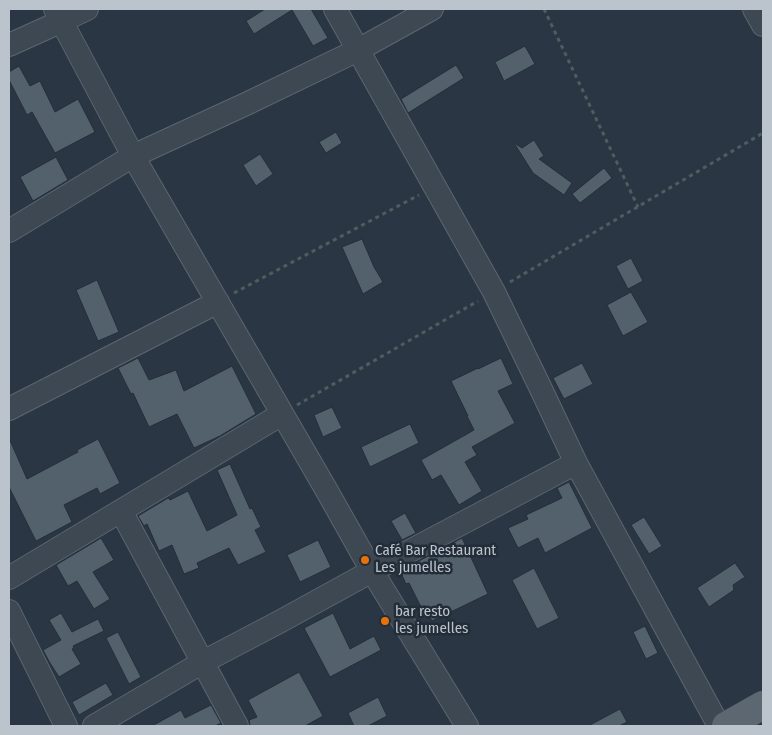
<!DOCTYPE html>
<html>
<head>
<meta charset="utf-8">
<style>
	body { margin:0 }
	#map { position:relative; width:772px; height:735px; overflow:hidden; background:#2a3643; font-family:"Fira Sans Condensed",sans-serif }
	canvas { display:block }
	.frame { position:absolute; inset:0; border:10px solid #bbc3cc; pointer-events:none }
</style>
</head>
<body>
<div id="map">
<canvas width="772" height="735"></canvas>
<div class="frame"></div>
</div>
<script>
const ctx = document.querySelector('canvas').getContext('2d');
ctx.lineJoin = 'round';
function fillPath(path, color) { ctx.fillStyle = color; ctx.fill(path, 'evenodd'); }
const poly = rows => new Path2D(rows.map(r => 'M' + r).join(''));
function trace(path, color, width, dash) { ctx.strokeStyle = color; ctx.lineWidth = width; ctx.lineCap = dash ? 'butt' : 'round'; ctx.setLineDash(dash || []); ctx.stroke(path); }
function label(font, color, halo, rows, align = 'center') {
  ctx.font = font + ' "Fira Sans Condensed",sans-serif'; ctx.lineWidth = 5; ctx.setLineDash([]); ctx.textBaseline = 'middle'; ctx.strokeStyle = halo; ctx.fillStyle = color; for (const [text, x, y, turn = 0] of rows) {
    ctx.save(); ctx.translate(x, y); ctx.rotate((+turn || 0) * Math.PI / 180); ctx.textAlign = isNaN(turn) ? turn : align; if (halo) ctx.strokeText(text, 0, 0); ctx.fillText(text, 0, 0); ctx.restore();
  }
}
const building = poly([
	[265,9,311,9,328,38,313,46,292,10,254,34,246,21,265,9],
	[525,46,535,64,504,81,495,62,525,46],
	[456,65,464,78,408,113,401,99,456,65],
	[19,66,30,86,40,81,55,112,78,99,95,132,55,153,32,112,27,115,9,80,9,72,19,66],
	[336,132,342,143,326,153,319,142,336,132],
	[534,140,544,156,539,159,572,183,564,195,533,173,514,143,522,148,534,140],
	[260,154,273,174,256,186,243,165,260,154],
	[56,157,68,180,33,201,20,177,56,157],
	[604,168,612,178,580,203,572,194,604,168],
	[362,239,374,267,383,282,363,294,342,247,362,239],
	[631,258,643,281,628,289,616,266,631,258],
	[97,280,119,332,98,341,76,290,97,280],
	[631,292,648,322,623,336,607,305,631,292],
	[138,358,149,380,176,370,184,391,232,366,256,414,220,436,194,448,177,414,149,427,133,393,131,394,118,368,138,358],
	[501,358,513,384,498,391,515,423,472,447,477,455,465,462,482,491,459,505,441,475,432,480,421,460,474,430,467,416,468,416,451,381,478,368,478,369,501,358],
	[582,363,593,384,564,399,553,378,582,363],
	[332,407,342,428,323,437,314,415,332,407],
	[410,424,419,443,370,467,361,447,410,424],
	[9,438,27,479,78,452,77,450,98,439,120,483,100,494,97,488,64,505,72,522,36,541,9,487,9,438],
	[230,464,250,509,252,508,261,527,255,530,266,552,238,565,229,548,197,563,199,568,184,574,172,545,159,551,147,524,144,526,138,516,168,498,170,500,188,491,207,531,237,515,217,470,230,464],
	[569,482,592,528,545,553,538,538,518,548,508,528,528,519,526,515,562,498,557,488,569,482],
	[405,513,416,533,402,540,391,521,405,513],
	[644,517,662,546,649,554,631,525,644,517],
	[101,538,114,560,93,572,110,599,94,609,77,581,68,586,56,565,101,538],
	[462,538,488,594,432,621,426,610,423,611,409,583,406,584,400,571,462,538],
	[318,540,331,567,300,582,287,555,318,540],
	[735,563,745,577,733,585,734,590,709,607,697,588,735,563],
	[534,568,559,618,537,629,512,580,534,568],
	[61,613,72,632,98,619,104,631,73,646,74,648,72,649,81,664,59,677,50,663,43,650,61,640,49,620,61,613],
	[333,613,350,649,374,636,381,650,330,677,304,628,333,613],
	[645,626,658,653,646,659,633,632,645,626],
	[118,632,141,677,129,684,106,638,118,632],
	[299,672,323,716,305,726,250,726,249,720,257,717,248,700,299,672],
	[106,683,113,695,79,715,72,702,106,683],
	[378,697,387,716,368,726,354,726,348,713,378,697],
	[211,705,221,723,215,726,152,726,181,710,185,718,211,705],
	[620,709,627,722,619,726,588,726,620,709]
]);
fillPath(building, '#53616d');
trace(building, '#242f3a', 1);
const minor = poly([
	[55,9,133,156,327,491,372,571,467,726],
	[335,9,494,292,541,389,576,463,719,726],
	[754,9,763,25],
	[9,45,62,21,87,9],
	[9,231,133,156,246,104,358,50,432,9],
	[9,409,218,302],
	[121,511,237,726],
	[9,578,282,414],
	[9,611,66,726],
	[94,726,203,662,281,621,372,571,576,463]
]);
const major = poly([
	[726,726,763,705]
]);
trace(minor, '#5c6670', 24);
trace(major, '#47515c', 29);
trace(poly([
	[544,9,638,207],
	[510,282,763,133],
	[234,293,419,195],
	[297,405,478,301]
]), '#4a5f60', 3, [4, 4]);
trace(minor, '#3e4852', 22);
trace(major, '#5c6772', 28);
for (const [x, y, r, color] of [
	[365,560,5,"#e8710a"],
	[385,621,5,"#e8710a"]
]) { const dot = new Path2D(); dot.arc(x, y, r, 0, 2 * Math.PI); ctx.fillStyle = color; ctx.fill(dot); trace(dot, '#222d38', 2); }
label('15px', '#bbc3cc', '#222d38', [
	["Café Bar Restaurant",375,551],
	["Les jumelles",375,568],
	["bar resto",395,612],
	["les jumelles",395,629]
], 'left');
</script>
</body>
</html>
